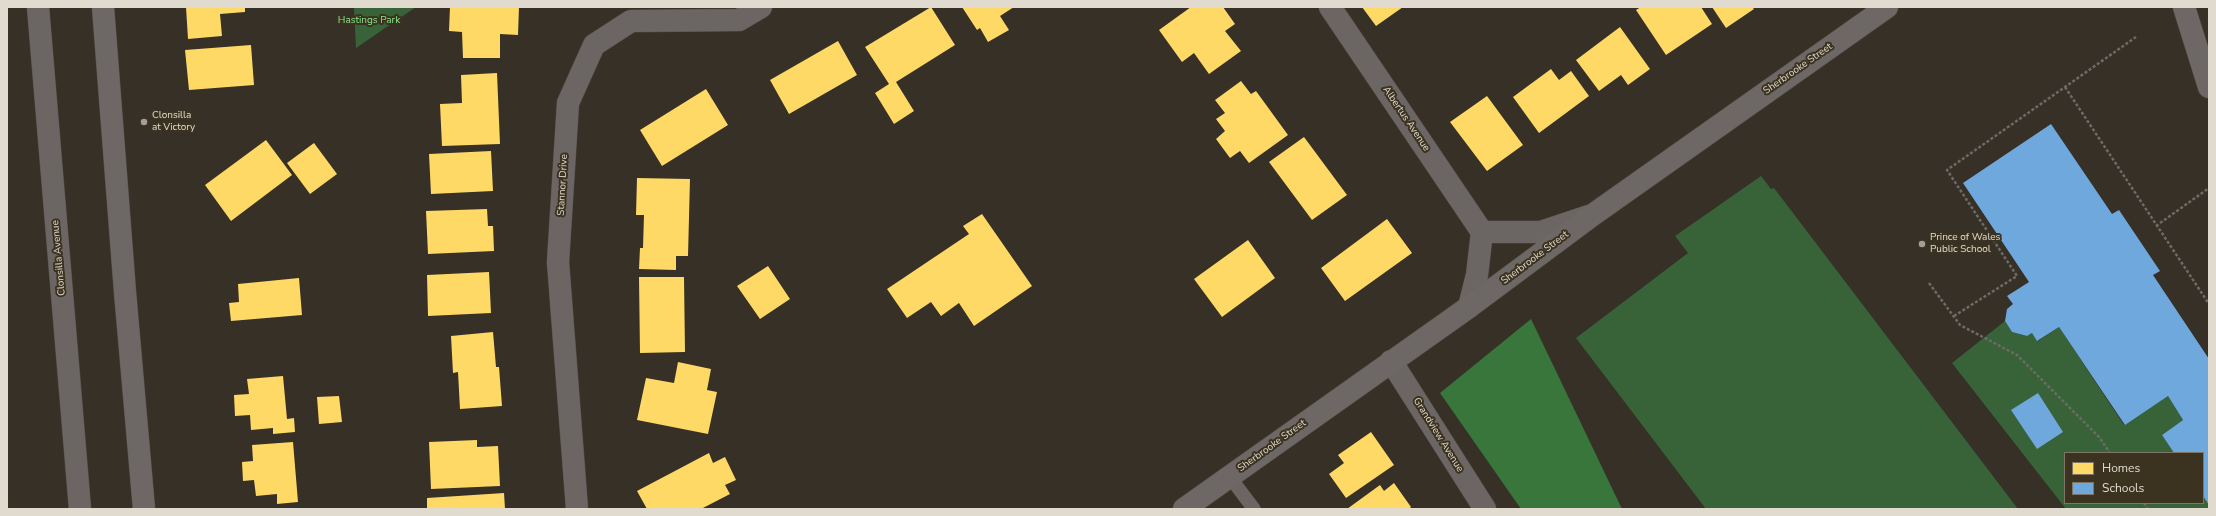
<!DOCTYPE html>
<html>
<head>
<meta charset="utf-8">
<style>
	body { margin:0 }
	#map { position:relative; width:2216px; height:516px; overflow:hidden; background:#363026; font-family:"Nunito Sans",sans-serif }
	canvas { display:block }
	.frame { position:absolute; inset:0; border:8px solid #e0dacf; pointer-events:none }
	.legend { position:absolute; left:2064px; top:452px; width:140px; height:52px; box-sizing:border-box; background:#3c3220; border:1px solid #7e7566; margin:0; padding:5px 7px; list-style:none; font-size:12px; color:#e0dacf }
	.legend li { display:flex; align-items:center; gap:8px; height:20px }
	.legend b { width:20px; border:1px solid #7e7566 }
</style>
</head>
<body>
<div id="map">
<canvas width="2216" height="516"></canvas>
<div class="frame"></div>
<ul class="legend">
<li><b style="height:11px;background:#ffd966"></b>Homes</li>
<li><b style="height:11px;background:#6fa8dc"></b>Schools</li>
</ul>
</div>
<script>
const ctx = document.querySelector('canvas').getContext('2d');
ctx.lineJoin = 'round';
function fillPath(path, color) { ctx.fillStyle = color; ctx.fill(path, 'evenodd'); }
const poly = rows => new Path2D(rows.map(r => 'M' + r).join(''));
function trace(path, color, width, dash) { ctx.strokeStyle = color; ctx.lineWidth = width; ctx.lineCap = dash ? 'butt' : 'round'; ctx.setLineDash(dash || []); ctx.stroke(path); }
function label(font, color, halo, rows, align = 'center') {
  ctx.font = font + ' "Nunito Sans",sans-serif'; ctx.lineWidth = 4; ctx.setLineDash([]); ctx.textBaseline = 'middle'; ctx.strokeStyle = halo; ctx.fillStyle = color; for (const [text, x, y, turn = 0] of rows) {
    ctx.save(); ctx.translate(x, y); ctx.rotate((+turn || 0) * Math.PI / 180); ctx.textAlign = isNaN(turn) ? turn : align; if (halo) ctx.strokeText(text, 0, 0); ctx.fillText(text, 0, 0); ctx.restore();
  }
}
fillPath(poly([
	[354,7,416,7,356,48],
	[1761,176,1771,189,1774,188,2018,509,1706,509,1576,338,1688,253,1675,236],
	[2005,321,2012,332,2027,336,2032,333,2038,341,2059,327,2124,425,2168,396,2183,420,2162,435,2174,453,2065,453,2065,503,2203,503,2203,496,2209,505,2209,509,2066,509,1952,363]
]), '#386339');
fillPath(poly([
	[1531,319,1622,509,1521,509,1440,393]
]), '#39763c');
fillPath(poly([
	[186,7,245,7,245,12,220,14,222,36,188,39],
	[450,7,519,7,518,35,500,34,500,58,463,58,462,32,449,31],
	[931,7,955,45,896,82,914,111,894,124,875,93,889,84,865,47],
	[962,7,1014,7,1000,16,1009,30,988,42,980,28,977,30],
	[1191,7,1223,7,1235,24,1225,31,1241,51,1209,74,1194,53,1182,62,1159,30],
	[1362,7,1403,7,1376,26],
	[1641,7,1701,7,1712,24,1666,55,1636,10],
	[1712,7,1752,7,1754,9,1726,28],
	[1620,27,1650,69,1628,85,1621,75,1599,91,1576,60],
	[838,41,857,75,789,114,770,80],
	[251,45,254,85,189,90,185,50],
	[1551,69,1559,80,1571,71,1589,96,1539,133,1513,97],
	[497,73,500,144,442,146,440,104,462,103,461,75],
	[1241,81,1251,94,1256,91,1288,135,1249,163,1240,151,1230,158,1216,139,1225,131,1216,119,1225,113,1215,100],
	[706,89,728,125,662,166,640,130],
	[1487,96,1523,145,1487,171,1450,122],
	[1304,137,1347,195,1312,220,1269,162],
	[266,140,292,175,231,221,205,185],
	[314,143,337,174,310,194,287,163],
	[491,151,493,191,431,194,429,154],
	[637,178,690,179,688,256,676,256,676,270,639,269,640,248,643,248,644,215,636,215],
	[487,209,488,226,493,226,494,251,428,254,426,211],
	[982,214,1032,286,974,326,959,303,941,316,931,302,907,318,887,289,969,234,963,226],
	[1387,219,1412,253,1345,301,1321,268],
	[1248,240,1275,278,1222,317,1194,279],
	[768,266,790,299,760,319,737,286],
	[489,272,491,313,428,316,427,275],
	[639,277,684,277,685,352,640,353],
	[299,278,302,315,231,321,229,303,239,302,238,284],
	[493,332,496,367,499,367,502,406,460,409,458,372,453,373,451,336],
	[678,362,711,369,707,390,717,392,708,434,637,420,646,378,674,383],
	[283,376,287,419,294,418,295,432,273,434,273,428,251,430,250,415,235,416,234,395,249,394,247,379],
	[339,396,342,422,319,424,317,397],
	[1371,432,1394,465,1346,498,1329,474,1344,463,1338,455],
	[477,440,477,447,498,446,500,486,431,489,429,442],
	[293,442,298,502,277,504,277,494,256,496,254,480,243,481,242,462,253,461,252,445],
	[709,453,713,463,725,457,736,480,725,485,730,494,701,509,647,509,637,491],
	[1394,483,1411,507,1409,509,1347,509,1380,485,1384,491],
	[504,493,505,509,427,509,427,498]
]), '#ffd966');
fillPath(poly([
	[2051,124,2112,214,2119,210,2160,271,2153,275,2209,359,2209,505,2203,496,2203,453,2174,453,2162,435,2183,420,2168,396,2125,425,2059,327,2037,341,2032,333,2027,336,2012,332,2005,321,2007,309,2013,304,2007,296,2029,282,1963,183],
	[2038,393,2063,432,2037,449,2011,410]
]), '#6fa8dc');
const lane = poly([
	[1229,476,1254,509]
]);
const street = poly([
	[38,7,80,509],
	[1330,7,1482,232,1477,275,1469,307],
	[1482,232,1541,232,1589,216],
	[1391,361,1485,509],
	[577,509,558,262,568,103,594,45,631,21,739,20,761,7]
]);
const secondary = poly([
	[103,7,125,292,144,509],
	[2184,7,2209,87],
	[1184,509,1469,307,1594,214,1887,7]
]);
trace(lane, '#534e46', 14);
trace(street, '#534e46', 23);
trace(secondary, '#534e46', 23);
trace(poly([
	[2065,87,2209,304],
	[2156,226,2209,188],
	[1929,283,1960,325,2017,355,2099,437,2110,453],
	[1954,316,2017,276,1947,170,2136,37],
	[2144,503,2148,509]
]), '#6d6a67', 2.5, [3, 2]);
trace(lane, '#6b6664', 13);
trace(street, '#6b6664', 22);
trace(secondary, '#6d6865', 22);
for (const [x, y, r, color] of [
	[144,122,4,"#a49e94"],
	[1922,244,4,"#a49e94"]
]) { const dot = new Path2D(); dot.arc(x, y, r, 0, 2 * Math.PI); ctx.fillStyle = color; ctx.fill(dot); trace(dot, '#3c3220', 1.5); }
label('10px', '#87e78e', '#3c3220', [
	["Hastings Park",369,21]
]);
label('10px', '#e0dacf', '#3c3220', [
	["Sherbrooke Street",1798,69,-35],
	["Albertus Avenue",1406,119,56],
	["Stannor Drive",563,185,-87],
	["Clonsilla Avenue",59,258,-95],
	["Sherbrooke Street",1535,258,-37],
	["Grandview Avenue",1438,435,58],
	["Sherbrooke Street",1272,446,-36]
]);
label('10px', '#e0dacf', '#3c3220', [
	["Clonsilla",152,116],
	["at Victory",152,128],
	["Prince of Wales",1930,238],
	["Public School",1930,250]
], 'left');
</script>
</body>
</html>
